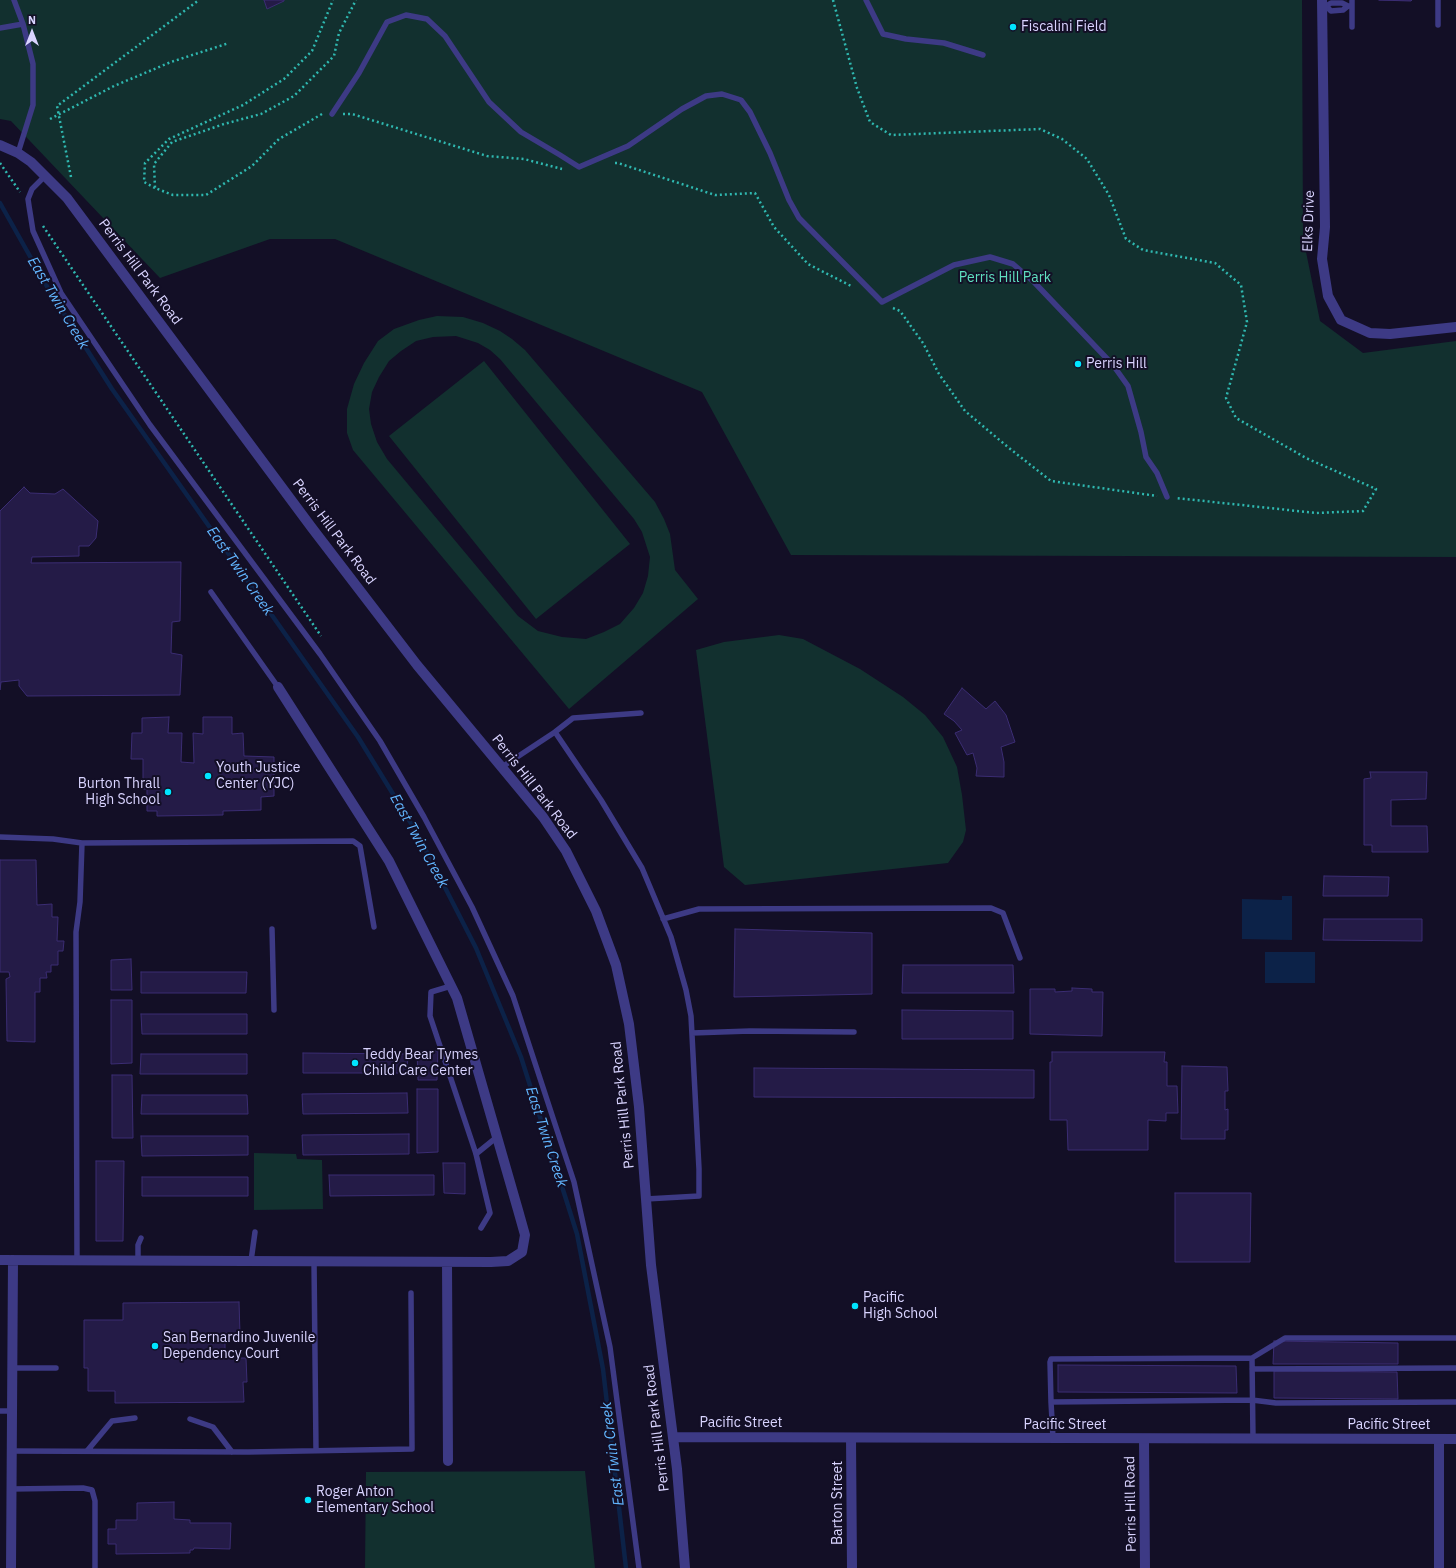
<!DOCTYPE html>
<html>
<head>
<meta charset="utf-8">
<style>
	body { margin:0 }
	#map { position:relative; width:1456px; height:1568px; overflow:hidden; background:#130f26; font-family:"IBM Plex Sans",sans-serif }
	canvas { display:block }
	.north { position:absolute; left:12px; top:12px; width:40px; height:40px; -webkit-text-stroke:3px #130f26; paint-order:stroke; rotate:0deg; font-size:11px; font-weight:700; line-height:16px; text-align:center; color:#d9d4ff }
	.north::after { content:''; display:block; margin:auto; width:14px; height:18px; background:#d9d4ff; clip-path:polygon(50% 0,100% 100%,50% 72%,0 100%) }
</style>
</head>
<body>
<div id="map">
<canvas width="1456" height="1568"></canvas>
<div class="north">N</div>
</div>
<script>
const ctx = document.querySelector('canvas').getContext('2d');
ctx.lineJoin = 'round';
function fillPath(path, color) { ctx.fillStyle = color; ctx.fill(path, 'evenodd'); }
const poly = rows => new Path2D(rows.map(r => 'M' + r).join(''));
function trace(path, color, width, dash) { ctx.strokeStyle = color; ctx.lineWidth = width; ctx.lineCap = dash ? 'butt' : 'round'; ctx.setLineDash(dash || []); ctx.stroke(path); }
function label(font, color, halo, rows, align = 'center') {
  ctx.font = font + ' "IBM Plex Sans",sans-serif'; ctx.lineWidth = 4; ctx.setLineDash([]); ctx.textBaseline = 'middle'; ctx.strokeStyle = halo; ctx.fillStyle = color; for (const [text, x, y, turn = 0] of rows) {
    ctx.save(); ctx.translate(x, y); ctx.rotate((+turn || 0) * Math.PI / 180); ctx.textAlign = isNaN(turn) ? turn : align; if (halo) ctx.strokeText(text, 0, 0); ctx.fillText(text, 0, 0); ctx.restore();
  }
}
fillPath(poly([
	[0,0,1302,0,1303,237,1320,321,1363,353,1456,341,1456,557,791,555,702,392,335,239,270,239,160,278,11,121,0,119],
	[437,316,463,317,483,323,500,331,512,339,525,350,655,502,664,519,670,534,675,570,698,599,569,709,353,450,347,433,347,409,354,384,364,363,378,341,394,329,419,320],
	[456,336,478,343,490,350,500,359,634,519,642,532,650,557,648,576,643,593,634,608,620,624,604,632,586,639,562,637,538,631,518,616,387,459,377,442,371,424,369,409,372,392,379,377,389,361,401,351,416,341,433,337],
	[484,361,630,544,536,619,389,436],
	[779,635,803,639,860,669,903,697,925,715,943,737,957,767,962,795,966,830,963,842,948,863,745,885,724,867,696,650,724,642],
	[254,1153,296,1154,297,1159,322,1160,323,1209,254,1210],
	[585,1471,595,1568,365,1568,366,1472]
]), '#12302f');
fillPath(poly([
	[1282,896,1292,896,1292,940,1242,939,1242,899,1282,900],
	[1265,952,1315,952,1315,983,1265,983]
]), '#0c2248');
trace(poly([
	[0,203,49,290,112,389,358,737,417,833,476,948,521,1057,577,1234,603,1369,626,1568]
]), '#0c2248', 4.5);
const building = poly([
	[264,0,284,0,284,1,267,9,264,0],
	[1379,0,1412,0,1411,1,1379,0],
	[24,487,30,493,55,494,63,489,98,521,96,538,89,546,79,546,79,556,32,557,31,563,181,562,180,621,172,622,171,653,182,655,180,695,27,696,19,686,19,680,1,682,0,690,0,511,24,487],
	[962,688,986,709,995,701,1006,715,1015,742,1001,747,1004,762,1004,777,976,776,977,768,973,753,967,755,955,733,962,730,954,721,944,714,962,688],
	[169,717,168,733,182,733,181,762,194,763,193,733,203,734,203,717,232,717,232,734,243,733,244,756,274,757,274,796,261,797,261,810,223,811,223,815,157,816,157,811,147,811,147,789,143,789,143,759,131,759,132,733,142,733,142,718,169,717],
	[1370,772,1427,772,1426,799,1391,800,1391,826,1427,826,1428,852,1372,852,1372,845,1364,845,1364,779,1371,778,1370,772],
	[0,860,36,860,37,905,52,904,52,917,58,917,57,941,64,941,63,951,58,951,58,965,51,965,51,972,46,972,47,978,40,978,40,992,35,992,35,1042,7,1041,6,979,10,977,9,972,0,972,0,860],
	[1324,876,1389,877,1388,896,1323,896,1324,876],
	[1324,919,1422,919,1422,941,1323,940,1324,919],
	[735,929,872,933,872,994,734,997,735,929],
	[131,959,132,990,111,990,111,960,131,959],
	[903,965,1013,965,1014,993,902,993,903,965],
	[141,972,247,972,246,993,141,993,141,972],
	[1072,988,1092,989,1092,992,1103,992,1102,1036,1030,1034,1030,989,1055,989,1055,992,1072,991,1072,988],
	[111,1000,132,1000,132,1063,111,1064,111,1000],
	[902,1010,1013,1011,1013,1039,902,1039,902,1010],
	[141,1014,247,1014,247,1034,142,1034,141,1014],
	[417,1051,438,1051,437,1080,418,1080,417,1051],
	[1052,1052,1165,1052,1164,1062,1167,1062,1167,1086,1177,1086,1178,1113,1166,1113,1166,1121,1148,1120,1148,1150,1068,1150,1067,1120,1050,1120,1050,1062,1052,1062,1052,1052],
	[303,1053,408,1054,407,1073,303,1073,303,1053],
	[141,1054,247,1054,247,1074,140,1074,141,1054],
	[1182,1066,1227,1067,1228,1091,1225,1091,1225,1110,1228,1109,1228,1130,1225,1130,1225,1139,1181,1139,1182,1066],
	[754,1068,1034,1070,1034,1098,754,1097,754,1068],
	[112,1075,132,1075,133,1138,112,1138,112,1075],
	[417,1089,438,1089,438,1152,417,1153,417,1089],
	[407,1093,408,1113,303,1114,302,1094,407,1093],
	[142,1095,247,1095,248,1114,141,1114,142,1095],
	[409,1134,409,1154,303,1155,302,1135,409,1134],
	[141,1136,248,1136,248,1155,142,1156,141,1136],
	[96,1161,124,1161,123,1241,96,1241,96,1161],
	[443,1163,465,1163,465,1194,444,1193,443,1163],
	[329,1175,434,1175,434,1195,330,1196,329,1175],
	[142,1177,248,1177,248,1196,142,1196,142,1177],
	[1175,1193,1251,1193,1250,1262,1175,1262,1175,1193],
	[239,1302,240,1334,225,1333,225,1358,246,1358,247,1382,243,1382,244,1402,115,1403,115,1391,88,1391,88,1368,84,1368,84,1320,123,1320,123,1303,239,1302],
	[1274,1341,1398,1343,1398,1364,1273,1364,1274,1341],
	[1058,1365,1236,1366,1237,1393,1058,1392,1058,1365],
	[1274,1371,1397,1372,1398,1399,1274,1398,1274,1371],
	[174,1502,174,1519,190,1520,190,1523,231,1523,230,1549,194,1548,193,1550,190,1550,190,1553,116,1554,116,1544,108,1544,108,1529,116,1529,116,1520,137,1520,137,1503,174,1502]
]);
fillPath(building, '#241b47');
trace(building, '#3b2d73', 1);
trace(poly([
	[833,0,857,88,870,122,891,135,1040,129,1062,139,1087,159,1109,195,1126,239,1143,250,1215,263,1241,285,1247,322,1226,398,1236,418,1306,458,1376,489,1363,511,1316,513,1176,498],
	[322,114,279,139,252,166,206,195,173,195,155,188,154,164,172,142,224,124,261,114,294,96,334,56,339,33,356,0],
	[343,114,352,114,487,156,524,159,562,169],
	[50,119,114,86,171,62,229,43],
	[0,163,20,192],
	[615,163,618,163,715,195,755,193,774,227,808,264,853,287],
	[71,177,57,106,199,0],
	[155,188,144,182,145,163,169,139,243,105,284,79,312,51,333,0],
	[43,226,321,636],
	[893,308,900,311,923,343,939,374,965,411,1009,448,1051,481,1157,496]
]), '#2fb8b0', 2.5, [2, 3]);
trace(poly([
	[14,0,23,24,33,64,33,105,18,153],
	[866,0,883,34,906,39,944,43,983,55],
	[1352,0,1352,27],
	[1322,6,1326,6,1331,3,1342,3,1348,6,1343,10,1331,11,1326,6],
	[1438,25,1438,0],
	[0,28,23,24],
	[332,114,359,73,387,22,406,15,427,19,445,36,489,102,521,132,560,155,579,167,628,146,682,109,706,96,722,94,741,100,750,112,770,153,789,200,799,218,882,302,954,265,990,257,1013,264,1034,282,1113,365,1128,386,1141,432,1146,457,1157,473,1167,497],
	[45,176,32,189,28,199,29,206,33,231,61,293,150,425,320,654,380,741,424,817,472,907,513,996,574,1182,610,1347,639,1568],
	[211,592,278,687],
	[555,732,601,800,642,868,671,937,686,990,691,1016,699,1169,699,1196,646,1199],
	[502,767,555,732,573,718,641,713],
	[0,837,53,839,82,843],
	[663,919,699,909,991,908,1003,913,1020,958],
	[272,929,274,1010],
	[451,986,431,992,430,1016,476,1154,490,1213,481,1228],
	[692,1033,750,1031,854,1032],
	[476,1154,497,1137],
	[77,1260,76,932,80,902,82,843,353,841,360,846,374,927],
	[138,1260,138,1245,141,1238],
	[251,1261,255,1232],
	[314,1261,316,1450],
	[1252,1358,1253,1438],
	[12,1368,56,1368],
	[1252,1369,1456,1368],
	[1051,1402,1252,1400,1276,1403,1456,1402],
	[0,1411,11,1411],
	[190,1419,213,1427,232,1452],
	[1053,1438,1051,1402,1050,1362,1051,1359,1252,1358,1285,1338,1456,1338],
	[11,1451,248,1452,412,1449,411,1293],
	[87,1451,112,1421,135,1418],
	[11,1489,83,1488,92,1490,95,1501,95,1568]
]), '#3d3a85', 5.5);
trace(poly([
	[1322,0,1325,227,1322,259,1328,296,1341,320,1370,333,1390,334,1456,327],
	[0,1260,491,1262,508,1261,522,1252,525,1235,518,1210,457,998,389,861,278,687],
	[447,1262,448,1461],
	[851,1438,852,1568],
	[1144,1439,1145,1568],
	[11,1568,13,1260],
	[1439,1568,1439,1439]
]), '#3d3a85', 10);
trace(poly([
	[0,145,18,153,31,162,67,198,312,528,417,665,543,817,566,851,596,911,616,965,629,1024,639,1107,651,1265,677,1469,685,1568],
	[674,1437,1456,1439]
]), '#3d3a85', 10);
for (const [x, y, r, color] of [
	[1013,27,4,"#00e5ff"],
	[1078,364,4,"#00e5ff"],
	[208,776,4,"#00e5ff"],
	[168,792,4,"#00e5ff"],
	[355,1063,4,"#00e5ff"],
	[855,1306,4,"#00e5ff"],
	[155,1346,4,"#00e5ff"],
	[308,1500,4,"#00e5ff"]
]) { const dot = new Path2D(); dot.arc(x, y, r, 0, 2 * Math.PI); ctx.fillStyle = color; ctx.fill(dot); trace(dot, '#130f26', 1.5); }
label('14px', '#d9d4ff', '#130f26', [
	["Fiscalini Field",1021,27],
	["Perris Hill",1086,364],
	["Youth Justice",216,768],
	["Center (YJC)",216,784],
	["Burton Thrall",160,784,"right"],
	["High School",160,800,"right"],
	["Teddy Bear Tymes",363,1055],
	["Child Care Center",363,1071],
	["Pacific",863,1298],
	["High School",863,1314],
	["San Bernardino Juvenile",163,1338],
	["Dependency Court",163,1354],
	["Roger Anton",316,1492],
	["Elementary School",316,1508]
], 'left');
label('14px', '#d9d4ff', '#130f26', [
	["Elks Drive",1309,221,-88],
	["Perris Hill Park Road",140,272,53],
	["Perris Hill Park Road",334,532,53],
	["Perris Hill Park Road",534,787,52],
	["Perris Hill Park Road",623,1105,-96],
	["Pacific Street",741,1423],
	["Pacific Street",1065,1425],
	["Pacific Street",1389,1425],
	["Perris Hill Park Road",657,1428,-97],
	["Barton Street",838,1503,-90],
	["Perris Hill Road",1131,1504,-91]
]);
label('14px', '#5fe0c0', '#130f26', [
	["Perris Hill Park",1005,278]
]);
label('italic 15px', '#62b6ff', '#130f26', [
	["East Twin Creek",58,303,59],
	["East Twin Creek",240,571,55],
	["East Twin Creek",419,841,61],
	["East Twin Creek",546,1137,72],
	["East Twin Creek",613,1454,-97]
]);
</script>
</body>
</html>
